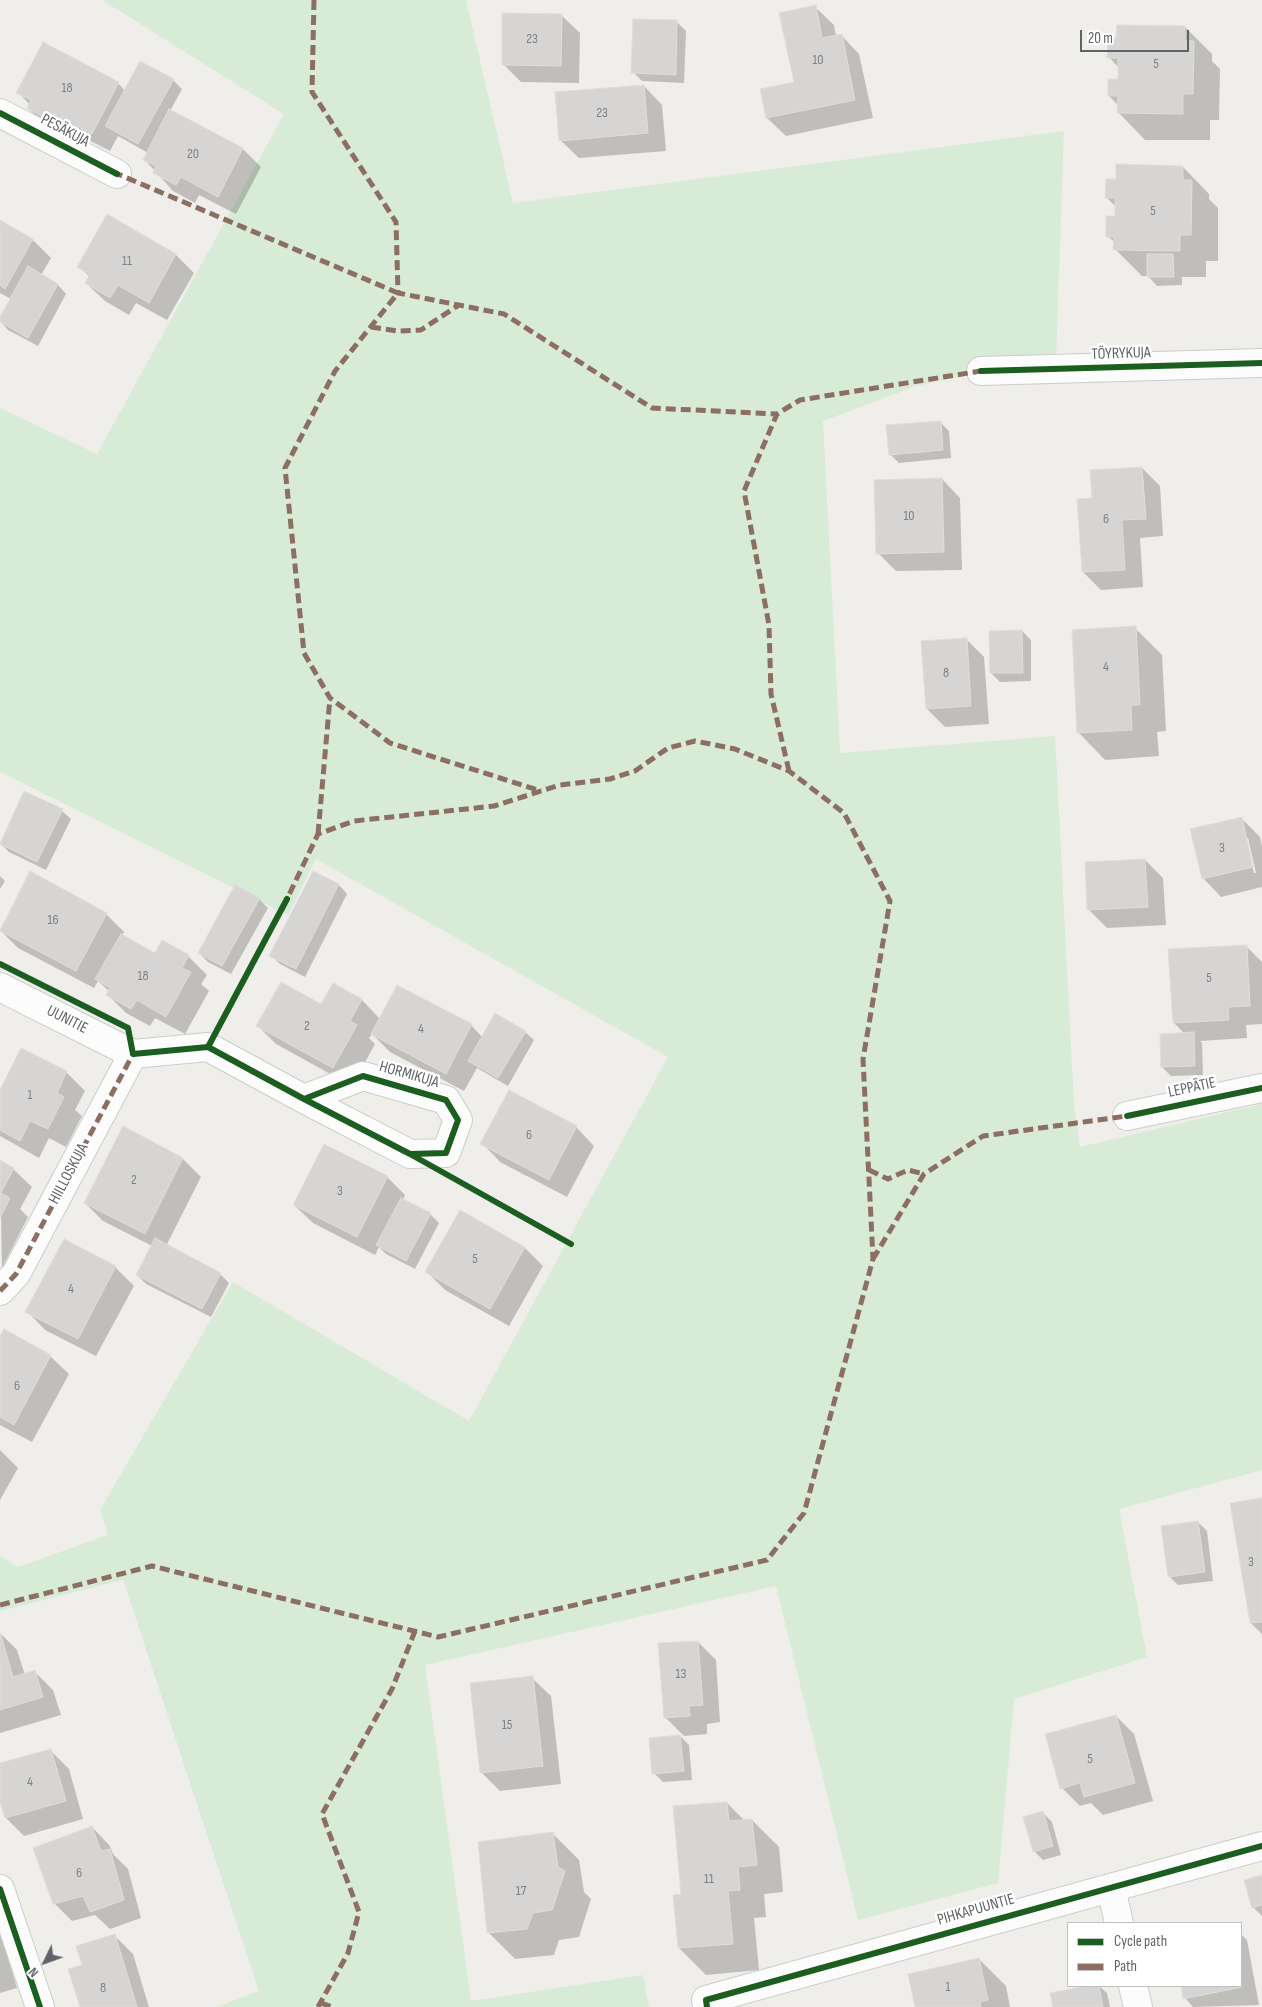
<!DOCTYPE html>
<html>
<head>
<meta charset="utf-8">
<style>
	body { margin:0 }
	#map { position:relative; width:1262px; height:2007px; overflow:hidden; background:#efeeea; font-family:"Sofia Sans Condensed",sans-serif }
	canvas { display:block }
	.legend { position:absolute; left:1067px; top:1922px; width:175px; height:65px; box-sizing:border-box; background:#fff; border:1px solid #bfc1c3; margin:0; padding:6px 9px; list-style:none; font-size:15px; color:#5f6368 }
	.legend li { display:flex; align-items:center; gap:10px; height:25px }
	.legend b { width:25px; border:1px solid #bfc1c3 }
	.north { position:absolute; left:20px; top:1937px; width:50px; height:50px; -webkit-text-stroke:4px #fff; paint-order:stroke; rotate:228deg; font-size:14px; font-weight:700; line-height:20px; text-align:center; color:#5f6368 }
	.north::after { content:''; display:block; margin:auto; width:18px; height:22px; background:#5f6368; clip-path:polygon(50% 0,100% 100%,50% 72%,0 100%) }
	.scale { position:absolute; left:1080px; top:30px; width:109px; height:22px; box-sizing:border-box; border:2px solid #5f6368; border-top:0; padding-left:6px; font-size:15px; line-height:18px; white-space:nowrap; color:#5f6368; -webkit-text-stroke:4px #fff; paint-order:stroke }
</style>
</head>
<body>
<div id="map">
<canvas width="1262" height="2007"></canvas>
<ul class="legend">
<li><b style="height:6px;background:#1b5e20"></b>Cycle path</li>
<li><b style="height:6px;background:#8d6e63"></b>Path</li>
</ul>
<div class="north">N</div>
<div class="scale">20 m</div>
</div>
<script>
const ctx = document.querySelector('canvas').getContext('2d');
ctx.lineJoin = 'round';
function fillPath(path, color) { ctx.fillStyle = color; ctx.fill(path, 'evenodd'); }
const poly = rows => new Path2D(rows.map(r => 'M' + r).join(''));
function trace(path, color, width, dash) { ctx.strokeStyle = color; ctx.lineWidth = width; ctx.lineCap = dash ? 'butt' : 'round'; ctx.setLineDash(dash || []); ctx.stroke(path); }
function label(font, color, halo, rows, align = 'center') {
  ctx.font = font + ' "Sofia Sans Condensed",sans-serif'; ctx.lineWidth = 5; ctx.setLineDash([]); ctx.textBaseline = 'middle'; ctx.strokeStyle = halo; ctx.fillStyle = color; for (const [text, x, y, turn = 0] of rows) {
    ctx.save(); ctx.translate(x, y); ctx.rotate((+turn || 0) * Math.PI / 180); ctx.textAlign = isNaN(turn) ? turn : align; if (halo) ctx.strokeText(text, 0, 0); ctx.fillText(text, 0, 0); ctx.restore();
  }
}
fillPath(poly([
	[102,0,466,0,513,203,1064,131,1056,356,916,386,823,421,840,753,1055,736,1074,1105,1080,1147,1262,1104,1262,1470,1119,1509,1147,1657,1014,1699,998,1883,858,1920,776,1586,425,1665,471,2001,643,1975,649,2007,217,2007,259,1991,123,1580,0,1611,0,1556,18,1567,108,1535,100,1510,233,1282,469,1421,668,1057,316,859,288,915,0,772,0,408,97,454,284,114]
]), '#d8ebd6');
fillPath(poly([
	[815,7,834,25,836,36,841,35,859,54,873,118,786,136,767,118,795,83],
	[561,15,580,33,579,83,521,82,503,64],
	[677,22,686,31,684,83,642,81,633,72],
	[1185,27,1212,54,1212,61,1220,69,1219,120,1210,120,1210,140,1145,140,1119,113,1119,106,1109,96,1119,80,1119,68,1109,57,1118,39],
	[173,80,182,89,170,111,243,149,261,167,236,214,199,195,195,203,173,191,144,159,148,153,118,136,110,151,73,132,69,138,46,126,28,108,30,105,18,92,118,83,125,91],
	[644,86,662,105,666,151,579,158,560,140],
	[1183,167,1209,194,1209,199,1218,208,1218,261,1206,261,1206,277,1182,277,1182,285,1157,286,1148,276,1142,276,1115,249,1115,243,1108,236,1116,217,1116,207,1106,197,1117,181],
	[107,216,176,255,194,273,167,320,136,303,129,315,105,301,86,283,90,277,79,267],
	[0,222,33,240,51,258,41,275,58,285,66,294,38,346,8,330,0,321,11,299,0,293],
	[940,422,949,431,951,458,899,463,890,454],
	[1142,468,1160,486,1163,536,1140,538,1143,587,1101,590,1083,572,1094,499],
	[942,479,960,498,962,570,896,571,878,553],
	[1135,628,1162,655,1166,731,1157,732,1159,756,1105,760,1079,733],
	[1022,631,1031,640,1031,681,1000,682,991,673],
	[966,639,984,657,989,724,945,727,927,709],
	[25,793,62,811,71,819,46,870,9,852,0,843],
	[1241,818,1260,837,1262,847,1262,887,1221,897,1203,878],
	[1245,838,1248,838,1256,873,1254,873],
	[1145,860,1163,878,1166,925,1107,928,1089,910],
	[31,873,106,914,124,932,122,936,155,954,162,942,188,956,207,975,201,984,209,991,185,1034,155,1018,150,1026,126,1013,108,995,110,992,98,981,94,988,18,948,0,930],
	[313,873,339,885,347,894,305,977,280,964,271,955],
	[0,876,5,881,0,889],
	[259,899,268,908,231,974,208,962,199,953],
	[1246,946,1262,962,1262,1024,1246,1025,1247,1038,1200,1041,1202,1043,1203,1075,1171,1076,1162,1067,1185,1034,1174,1023],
	[333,985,362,1000,380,1019,471,1025,483,1038,525,1032,534,1040,508,1086,477,1068,464,1091,390,1052,372,1034,369,1038,375,1044,352,1086,276,1044,258,1026,322,1006],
	[22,1050,67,1073,85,1091,75,1110,82,1116,66,1147,49,1138,39,1158,0,1136,0,1093],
	[576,1127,594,1146,567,1197,500,1162,482,1143],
	[123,1128,183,1159,201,1177,166,1246,220,1274,229,1283,211,1317,146,1284,137,1275,152,1246,103,1221,85,1203],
	[0,1162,13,1169,32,1187,20,1209,28,1217,2,1268],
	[387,1177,405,1195,403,1200,430,1214,439,1223,415,1269,386,1254,379,1247,375,1255,313,1223,294,1205],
	[460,1212,525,1248,543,1266,509,1326,445,1290,427,1272],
	[64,1241,115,1267,134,1286,96,1356,45,1330,27,1311],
	[0,1339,50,1356,69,1374,32,1442,0,1425],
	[0,1450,18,1468,0,1500],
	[1262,1499,1262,1634,1251,1623],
	[1198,1522,1207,1531,1213,1581,1178,1585,1169,1576],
	[0,1633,17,1650,25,1675,35,1672,53,1690,61,1715,0,1733],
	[698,1642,716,1660,720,1722,707,1724,707,1734,684,1736,665,1717],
	[532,1678,551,1696,561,1784,500,1791,482,1773],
	[1116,1716,1134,1734,1153,1801,1103,1815,1091,1803,1080,1806,1062,1788],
	[680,1736,689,1745,692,1780,663,1782,654,1773],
	[50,1750,69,1769,83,1819,24,1836,6,1818,0,1797,0,1765],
	[727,1803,744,1820,752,1820,779,1847,783,1892,764,1894,766,1917,754,1918,759,1970,706,1975,679,1948,683,1895],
	[1043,1813,1052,1822,1061,1855,1043,1860,1034,1851],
	[92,1827,110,1846,113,1854,128,1869,141,1918,110,1929,95,1915,72,1921,54,1903],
	[552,1833,579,1860,584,1892,591,1899,579,1937,559,1940,554,1955,515,1959,488,1932],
	[1262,1876,1262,1916,1253,1907],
	[0,1931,17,1988,0,1993],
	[1241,1934,1247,1940,1259,2005,1193,2007,1185,1998,1182,1986,1241,1986],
	[115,1936,133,1954,149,2007,81,2007,83,1965],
	[979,1959,1006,1986,1010,2007,917,2007],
	[1092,1986,1099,1986,1107,1993,1110,2007,1055,2007,1052,1994]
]), '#0003');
const building = poly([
	[816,5,822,38,842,34,855,100,766,118,760,89,794,82,779,13,816,5],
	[502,13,562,14,561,66,502,65,502,13],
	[633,19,677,20,676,75,631,73,633,19],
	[1117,25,1185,26,1185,41,1194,41,1193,94,1183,94,1183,114,1117,113,1118,96,1108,96,1108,79,1118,79,1118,58,1107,58,1108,38,1116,38,1117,25],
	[43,42,119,82,92,134,54,114,51,121,27,108,31,100,16,93,43,42],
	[140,61,174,79,138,144,105,126,140,61],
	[644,85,648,133,559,141,555,92,644,85],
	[169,109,243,148,218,197,181,177,176,185,153,173,156,166,143,160,169,109],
	[1116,164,1183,166,1183,180,1192,180,1191,235,1180,235,1180,251,1113,250,1114,237,1106,237,1106,216,1115,216,1115,198,1105,198,1106,179,1116,179,1116,164],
	[107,214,176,254,149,303,118,285,110,298,85,283,90,274,77,267,107,214],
	[0,220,33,239,5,289,0,285,0,220],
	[1147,254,1173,254,1174,277,1147,277,1147,254],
	[28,266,58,284,28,338,0,322,0,317,28,266],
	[941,421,943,450,889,455,886,425,941,421],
	[1142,467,1146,519,1122,520,1125,570,1082,572,1077,499,1092,498,1090,470,1142,467],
	[942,478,944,552,876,554,874,480,942,478],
	[1136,626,1140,705,1131,705,1132,730,1077,733,1072,630,1136,626],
	[1022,630,1023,673,990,673,989,631,1022,630],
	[967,638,971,706,926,709,921,641,967,638],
	[24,791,63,809,37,862,0,844,24,791],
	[1242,817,1253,867,1202,879,1190,829,1242,817],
	[1145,859,1148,907,1087,910,1085,862,1145,859],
	[30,871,107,913,76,971,0,931,30,871],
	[313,871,339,884,296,969,269,956,313,871],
	[235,885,260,898,222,966,198,953,235,885],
	[121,934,155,953,162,940,189,955,182,968,191,972,166,1017,137,1000,131,1009,106,995,110,988,95,979,121,934],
	[1247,945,1250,1006,1228,1007,1229,1020,1173,1023,1168,949,1247,945],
	[281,982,321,1004,333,983,362,999,350,1021,357,1025,333,1068,256,1026,281,982],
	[397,985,472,1024,446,1074,371,1034,397,985],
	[495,1013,526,1031,498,1078,468,1061,495,1013],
	[1194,1032,1195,1066,1161,1067,1160,1034,1194,1032],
	[21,1048,67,1071,57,1093,64,1097,48,1129,30,1121,20,1141,0,1130,0,1090,21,1048],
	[509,1090,577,1126,549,1180,480,1144,509,1090],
	[123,1126,183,1158,145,1234,84,1203,123,1126],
	[324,1144,388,1176,357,1237,293,1205,324,1144],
	[0,1160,14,1168,1,1193,10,1198,0,1218,0,1160],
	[401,1198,431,1213,406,1261,376,1245,401,1198],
	[460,1210,525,1247,490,1309,425,1272,460,1210],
	[155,1238,221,1273,202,1309,136,1275,155,1238],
	[64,1239,116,1266,78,1339,25,1312,64,1239],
	[4,1329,51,1355,14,1425,0,1417,0,1336,4,1329],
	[1262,1498,1262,1622,1250,1623,1230,1503,1262,1498],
	[1198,1521,1205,1572,1168,1577,1161,1526,1198,1521],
	[0,1632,13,1677,35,1670,43,1697,0,1710,0,1632],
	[698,1641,703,1705,689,1706,690,1716,664,1718,658,1643,698,1641],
	[533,1676,543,1766,480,1773,470,1683,533,1676],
	[1116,1715,1135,1783,1084,1797,1080,1783,1060,1789,1045,1734,1116,1715],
	[680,1735,684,1771,652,1774,649,1738,680,1735],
	[51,1749,66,1801,5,1818,0,1802,0,1763,51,1749],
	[727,1802,729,1821,752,1819,757,1865,738,1867,740,1890,728,1891,733,1944,678,1948,673,1895,681,1894,673,1806,727,1802],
	[1043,1811,1053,1846,1033,1852,1023,1817,1043,1811],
	[92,1826,101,1851,110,1849,124,1900,90,1912,83,1896,53,1904,33,1848,92,1826],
	[553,1832,558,1867,565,1871,552,1910,533,1913,527,1929,487,1933,478,1842,553,1832],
	[1262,1875,1262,1905,1252,1908,1244,1880,1262,1875],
	[115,1934,137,2007,80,2007,68,1969,82,1965,76,1946,115,1934],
	[979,1958,988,2000,980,2002,981,2007,915,2007,908,1974,979,1958],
	[1241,1982,1242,1987,1183,1999,1181,1986,1241,1986,1241,1982],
	[1086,1986,1099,1986,1103,2007,1053,2007,1050,1993,1086,1986]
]);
fillPath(building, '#d6d5d3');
trace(building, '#deddd9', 1);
const minor = poly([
	[0,113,117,174],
	[981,371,1262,363],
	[0,987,133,1054],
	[133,1054,208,1047,304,1099,410,1154,446,1153,458,1120,446,1100,363,1076,304,1099],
	[1127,1116,1262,1088],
	[0,1291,16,1274,133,1054],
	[1111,1888,1119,1923],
	[0,1889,40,2007],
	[1133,1986,1138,2007],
	[707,2007,706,2000,1262,1846]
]);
trace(minor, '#cbcccc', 30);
trace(minor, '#fdfcfc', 28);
trace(poly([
	[314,0,312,92,396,222,398,293,504,314,652,408,777,414],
	[113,172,398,293,335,371,285,468,304,653,330,698,390,743,541,791],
	[371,327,398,331,421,330,459,305],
	[789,771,771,694,769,625,744,491,777,414,800,400,981,371],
	[318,834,330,698],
	[869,1170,888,1179,908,1170,924,1174],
	[873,1259,924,1174,983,1136,1127,1116],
	[0,1291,16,1274,133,1054,136,1054],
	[0,1605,152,1566,438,1637,767,1560,804,1513,873,1259,863,1059,890,901,844,813,789,771,735,749,695,741,668,748,635,771,610,779,560,785,494,806,354,821,318,834,287,899],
	[321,2003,332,2007],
	[318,2007,348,1953,359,1912,322,1814,392,1689,415,1631]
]), '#8d6e63', 5, [10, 5]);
trace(poly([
	[0,113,117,174],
	[981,371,1262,363],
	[0,964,128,1028,133,1054,208,1047,304,1099,410,1154,446,1153,458,1120,446,1100,363,1076,304,1099],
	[208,1047,287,899],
	[1127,1116,1262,1088],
	[410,1154,571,1244],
	[0,1889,40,2007],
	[707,2007,706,2000,1262,1846]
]), '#1b5e20', 6);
label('14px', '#7e8184', null, [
	["23",532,39],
	["10",818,60],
	["5",1156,64],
	["18",67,88],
	["23",602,113],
	["20",193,154],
	["5",1153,211],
	["11",127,261],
	["10",909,516],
	["6",1106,519],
	["4",1106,667],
	["8",946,673],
	["3",1222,848],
	["16",53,920],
	["18",143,976],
	["5",1209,978],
	["2",307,1026],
	["4",421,1029],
	["1",30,1095],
	["6",529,1135],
	["2",134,1180],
	["3",340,1191],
	["5",475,1259],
	["4",71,1289],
	["6",17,1386],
	["3",1251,1562],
	["13",681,1674],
	["15",507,1725],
	["5",1090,1759],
	["4",30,1782],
	["6",79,1873],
	["11",709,1879],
	["17",521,1891],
	["1",948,1987],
	["8",103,1988]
]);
label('16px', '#5f6368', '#fff', [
	["PESÄKUJA",65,131,28],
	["TÖYRYKUJA",1121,354,-2],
	["UUNITIE",67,1020,27],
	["HORMIKUJA",409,1075,16],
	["LEPPÄTIE",1192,1088,-12],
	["HIILLOSKUJA",69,1174,-62],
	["PIHKAPUUNTIE",976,1910,-16]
]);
</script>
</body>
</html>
